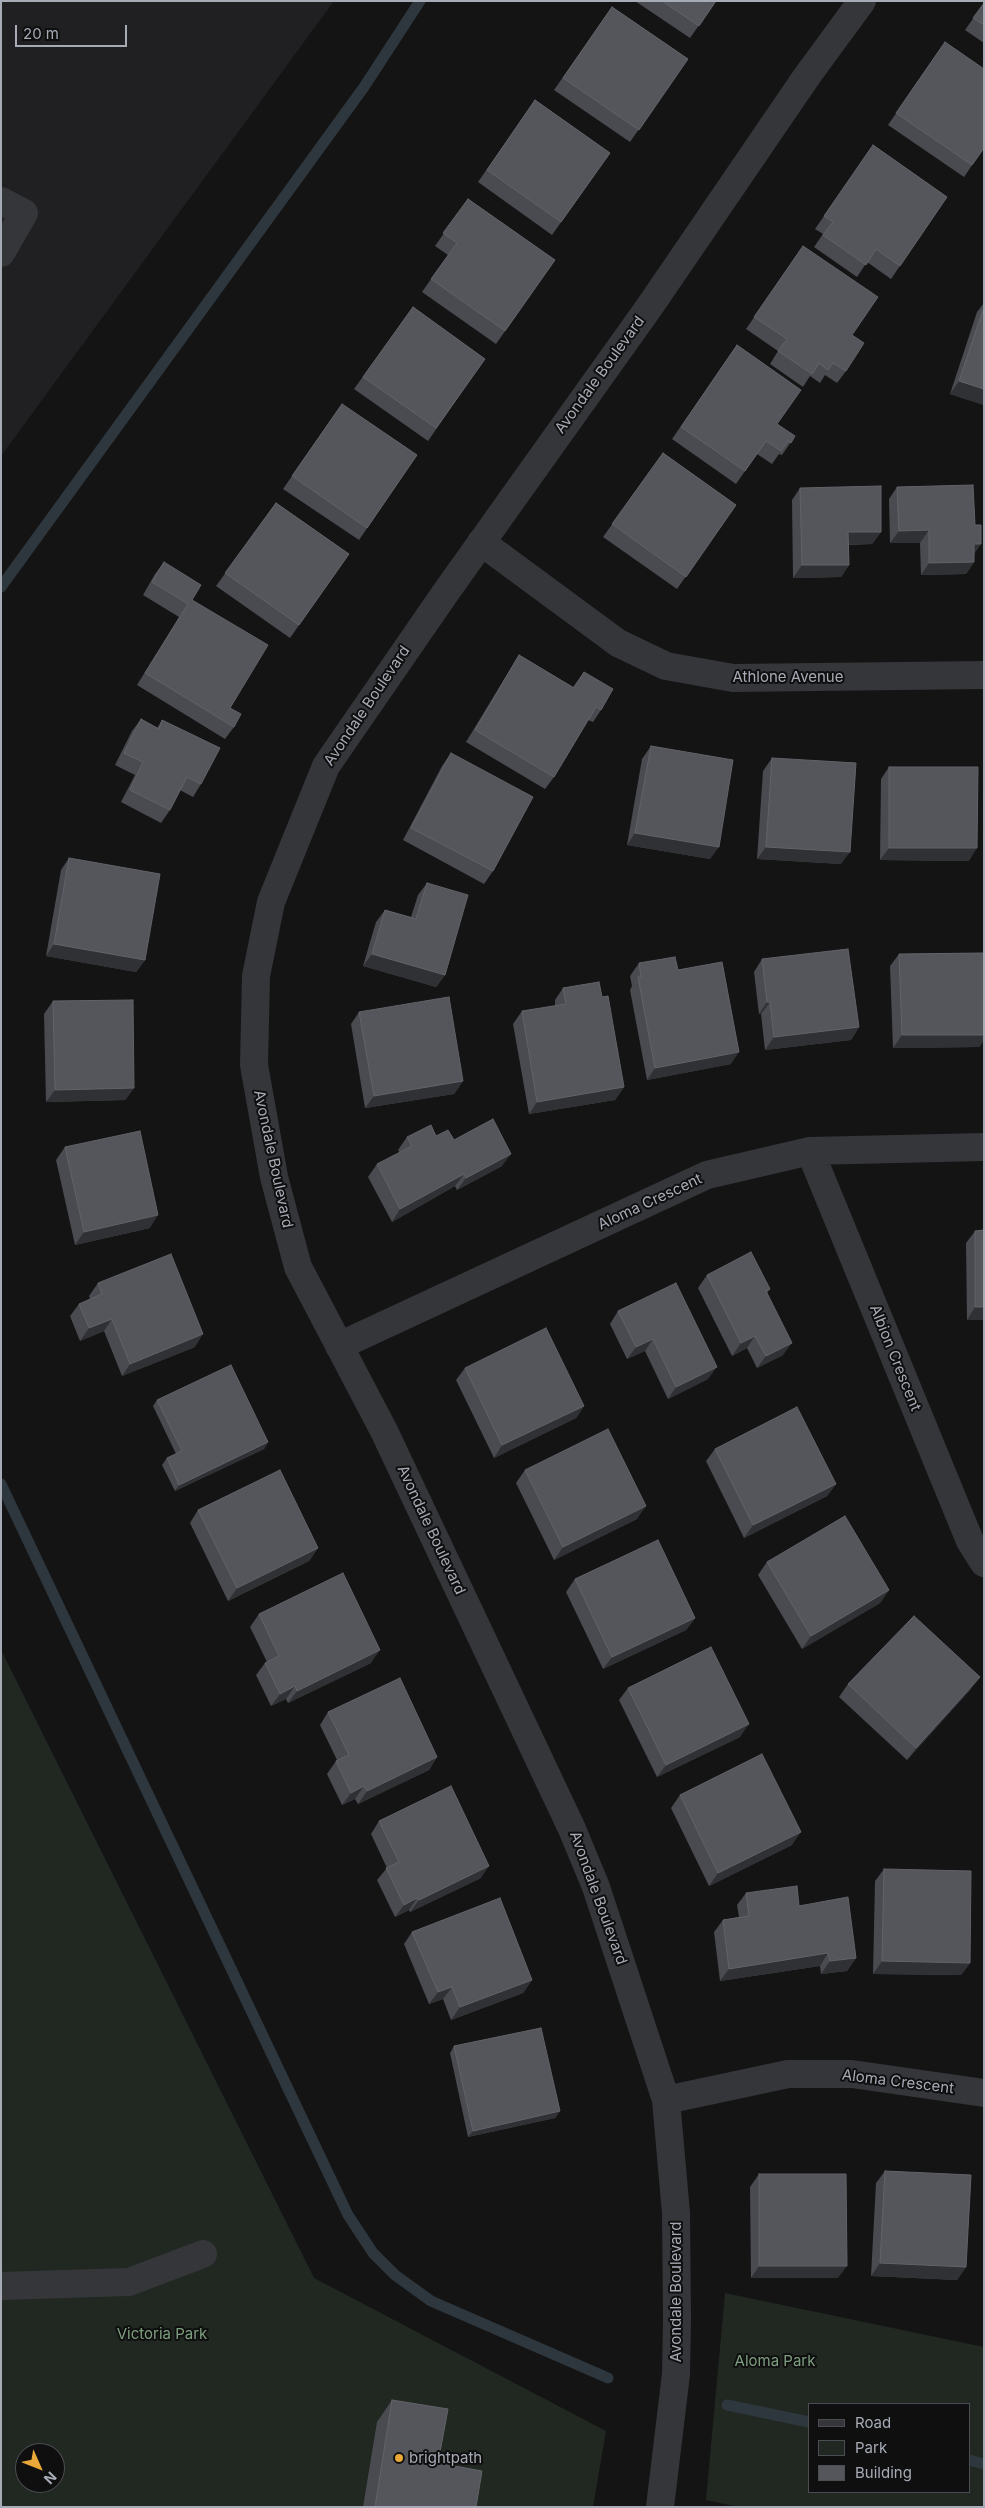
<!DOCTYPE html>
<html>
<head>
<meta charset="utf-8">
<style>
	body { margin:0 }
	#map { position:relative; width:985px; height:2508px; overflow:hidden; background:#141415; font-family:Inter,sans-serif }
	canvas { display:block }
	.frame { position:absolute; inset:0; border:2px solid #a6abb5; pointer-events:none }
	.legend { position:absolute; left:808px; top:2403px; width:162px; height:90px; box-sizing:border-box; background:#0f0f10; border:1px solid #4b4d52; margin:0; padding:6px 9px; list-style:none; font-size:15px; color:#a6abb5 }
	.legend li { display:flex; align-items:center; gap:10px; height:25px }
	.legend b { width:25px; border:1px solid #4b4d52 }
	.north { position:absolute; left:15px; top:2443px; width:50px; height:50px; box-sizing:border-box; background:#0f0f10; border:1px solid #4b4d52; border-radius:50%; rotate:134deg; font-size:14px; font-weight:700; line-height:20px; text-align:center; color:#a6abb5 }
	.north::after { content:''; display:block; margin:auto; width:18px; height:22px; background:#e9a838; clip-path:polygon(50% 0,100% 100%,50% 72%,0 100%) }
	.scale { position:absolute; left:15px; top:25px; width:112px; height:22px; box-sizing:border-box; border:2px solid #a6abb5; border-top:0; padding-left:6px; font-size:15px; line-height:18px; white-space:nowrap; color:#a6abb5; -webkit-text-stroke:4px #0f0f10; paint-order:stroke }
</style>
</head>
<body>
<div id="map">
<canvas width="985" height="2508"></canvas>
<div class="frame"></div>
<ul class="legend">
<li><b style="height:6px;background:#35363a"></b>Road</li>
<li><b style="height:14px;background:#202821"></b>Park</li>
<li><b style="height:14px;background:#54565b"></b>Building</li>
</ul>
<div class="north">N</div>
<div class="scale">20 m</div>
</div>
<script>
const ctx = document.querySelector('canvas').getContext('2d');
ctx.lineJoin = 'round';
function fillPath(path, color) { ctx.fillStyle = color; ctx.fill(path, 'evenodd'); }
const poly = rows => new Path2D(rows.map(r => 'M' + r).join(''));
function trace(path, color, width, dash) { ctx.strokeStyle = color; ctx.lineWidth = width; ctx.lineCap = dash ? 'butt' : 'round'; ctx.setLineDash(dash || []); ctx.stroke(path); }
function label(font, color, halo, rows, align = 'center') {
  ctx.font = font + ' Inter,sans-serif'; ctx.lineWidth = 4; ctx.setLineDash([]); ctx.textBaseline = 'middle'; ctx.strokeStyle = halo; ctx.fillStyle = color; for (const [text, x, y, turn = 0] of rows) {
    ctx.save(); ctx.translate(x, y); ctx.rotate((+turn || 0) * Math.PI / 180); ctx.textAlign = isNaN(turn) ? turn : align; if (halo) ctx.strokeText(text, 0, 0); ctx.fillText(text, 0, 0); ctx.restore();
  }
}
fillPath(poly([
	[1,1,334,1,1,456]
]), '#202022');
fillPath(poly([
	[1,1650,314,2278,606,2431,593,2507,1,2507],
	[25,2453,55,2453,55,2483,25,2483],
	[725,2293,984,2347,984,2507,738,2507,706,2500],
	[809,2404,969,2404,969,2492,809,2492]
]), '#202821');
trace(poly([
	[1,587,364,87,420,1],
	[1,1484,348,2215,373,2253,395,2275,431,2301,608,2378],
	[727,2405,809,2422],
	[969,2460,984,2464]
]), '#2e373d', 11);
trace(poly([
	[1,201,24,213,1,253],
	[481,542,618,643,666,666,733,678,984,675],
	[810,1151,970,1541,984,1563],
	[339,1346,707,1175,810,1151,984,1147],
	[666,2100,788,2074,852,2074,984,2093],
	[1,2286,129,2282,203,2254],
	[660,2507,676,2374,677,2318,676,2213,666,2100,596,1887,572,1829,384,1431,298,1267,274,1177,254,1065,256,976,271,902,326,766,446,592,650,306,807,76,862,1]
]), '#35363a', 28);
fillPath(poly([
	[635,1,716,1,690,38],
	[984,3,984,43,965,30],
	[612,7,688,59,630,142,554,90],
	[945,42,984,148,964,177,888,125],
	[535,100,610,153,552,235,478,182],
	[873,145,947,197,891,279,867,262,857,277,814,247,823,234,815,229],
	[468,199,555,260,496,344,422,292,448,255,435,246],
	[803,246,852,335,846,371,837,383,825,375,820,383,810,376,803,387,770,364,778,351,746,329],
	[984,303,984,405,950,394,977,312],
	[413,307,485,359,428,441,354,389],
	[737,345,777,424,795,436,782,455,779,454,772,464,757,454,736,484,672,439],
	[342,404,417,455,359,540,283,489],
	[663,453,736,505,677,589,603,537],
	[897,487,975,525,974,562,966,574,921,575,920,543,890,543,889,499],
	[800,488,881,532,872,544,849,545,849,565,841,577,793,578,792,500],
	[276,503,349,554,290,638,216,586],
	[164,562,192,600,234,727,225,739,137,685,179,617,143,595,155,574],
	[519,655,573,687,584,672,601,710,593,722,588,720,554,777,545,789,466,742,511,668],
	[141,719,157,728,162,720,201,784,193,797,180,790,170,810,161,823,121,802,135,775,115,765,132,731],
	[651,746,710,859,627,845,642,759],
	[451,753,493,871,484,884,403,840,442,766],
	[772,758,841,864,757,859,763,771],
	[889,767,969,861,880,860,881,779],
	[69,858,145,960,136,972,46,956,61,870],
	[427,883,445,975,436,987,363,966,376,922,385,910,411,917,418,895],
	[984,953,984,1040,979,1047,893,1048,890,966,899,954],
	[762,959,859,1027,851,1040,765,1050,761,1014,759,1014,754,972],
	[639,963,678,970,731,1064,647,1080,630,990,632,986,630,976],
	[563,988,602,997,624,1087,615,1100,529,1114,513,1024,522,1011,555,1006,555,1000],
	[53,1001,134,1088,125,1100,46,1102,44,1014],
	[359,1012,463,1081,454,1094,365,1108,351,1024],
	[436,1136,454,1140,502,1166,457,1190,455,1186,392,1222,368,1177,377,1164,400,1153,398,1150,407,1137],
	[65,1147,150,1228,75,1245,56,1160],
	[984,1230,984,1320,967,1320,966,1243,975,1231],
	[707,1275,770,1289,767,1293,783,1355,757,1368,747,1348,732,1356,698,1288],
	[98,1283,195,1347,122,1376,104,1331,80,1341,70,1316,79,1304,90,1299,89,1296],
	[618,1311,708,1379,668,1399,645,1351,627,1359,610,1324],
	[465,1368,584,1406,576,1418,494,1458,456,1380],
	[157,1400,268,1442,264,1449,175,1491,162,1465,167,1458,176,1454,153,1406],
	[715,1449,836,1484,827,1496,744,1538,706,1461],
	[525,1470,637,1519,554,1560,516,1483],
	[198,1510,318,1548,309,1561,228,1601,190,1523],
	[767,1562,889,1590,880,1603,802,1649,758,1575],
	[575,1579,695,1618,686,1630,603,1669,566,1592],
	[259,1614,371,1663,288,1703,286,1699,271,1706,256,1675,265,1663,267,1662,250,1627],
	[848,1684,971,1689,907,1760,839,1697],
	[628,1688,740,1737,657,1777,619,1700],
	[328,1712,437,1757,429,1770,358,1804,355,1799,342,1805,327,1774,336,1761,337,1760,320,1725],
	[680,1795,792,1845,709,1886,671,1808],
	[379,1821,481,1878,410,1912,409,1910,395,1917,377,1880,387,1868,371,1834],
	[884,1869,970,1963,961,1975,873,1974,875,1881],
	[746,1893,799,1906,856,1958,847,1971,821,1974,820,1966,720,1981,714,1932,723,1920,739,1917,737,1905],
	[412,1932,532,1980,523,1993,451,2020,443,1999,429,2004,404,1944],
	[454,2046,560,2111,555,2118,468,2137,450,2053],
	[885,2171,966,2267,957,2280,871,2276,876,2183],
	[759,2174,838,2278,751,2278,750,2187],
	[392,2400,438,2463,476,2507,363,2507,377,2422]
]), '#4a4b50');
fillPath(poly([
	[959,381,984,389,984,405,950,394],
	[929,530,920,543,890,543,899,531],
	[848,532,881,532,872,544,840,545],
	[974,544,981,544,973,556],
	[974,562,966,574,921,575,929,563],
	[802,565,849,565,841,577,793,578],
	[635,833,719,847,710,859,627,845],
	[766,847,850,852,841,864,757,859],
	[889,848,977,848,969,861,880,860],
	[54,944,145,960,136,972,46,956],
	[372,954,445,975,436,987,363,966],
	[767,1002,770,1002,761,1014,759,1014],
	[859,1027,851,1040,765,1050,774,1037],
	[902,1035,984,1035,984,1040,979,1047,893,1048],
	[739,1052,731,1064,647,1080,655,1068],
	[463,1081,454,1094,365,1108,374,1096],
	[624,1087,615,1100,529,1114,537,1102],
	[134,1088,125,1100,46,1102,55,1090],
	[511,1154,502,1166,457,1190,466,1178],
	[464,1174,455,1186,392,1222,400,1209],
	[158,1215,150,1228,75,1245,84,1232],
	[975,1307,984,1307,984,1320,967,1320],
	[112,1319,104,1331,80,1341,89,1328],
	[203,1334,195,1347,122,1376,130,1364],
	[755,1336,747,1348,732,1356,741,1343],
	[653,1339,645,1351,627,1359,636,1347],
	[792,1343,783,1355,757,1368,766,1356],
	[717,1367,708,1379,668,1399,676,1387],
	[584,1406,576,1418,494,1458,502,1445],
	[268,1442,264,1449,175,1491,179,1485],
	[836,1484,827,1496,744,1538,753,1525],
	[646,1506,637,1519,554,1560,563,1547],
	[318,1548,309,1561,228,1601,237,1588],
	[889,1590,880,1603,802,1649,811,1636],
	[695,1618,686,1630,603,1669,612,1657],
	[380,1650,371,1663,288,1703,297,1691],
	[980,1677,971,1689,907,1760,916,1748],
	[295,1686,286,1699,271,1706,280,1694],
	[749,1724,740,1737,657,1777,666,1765],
	[437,1757,429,1770,358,1804,367,1791],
	[364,1786,355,1799,342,1805,351,1793],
	[801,1832,792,1845,709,1886,718,1873],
	[489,1866,481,1878,410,1912,419,1900],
	[417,1898,409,1910,395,1917,404,1905],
	[828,1953,820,1966,720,1981,729,1969],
	[856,1958,847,1971,821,1974,830,1961],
	[882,1961,970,1963,961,1975,873,1974],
	[532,1980,523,1993,451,2020,460,2007],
	[452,1987,443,1999,429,2004,438,1992],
	[560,2111,555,2118,468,2137,473,2131],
	[880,2263,966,2267,957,2280,871,2276],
	[759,2266,847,2266,838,2278,751,2278]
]), '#303134');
const building = poly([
	[662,1,716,1,699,26,662,1],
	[984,3,984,25,973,18,984,3],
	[612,7,688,59,639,130,563,78,612,7],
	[945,42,984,69,984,148,972,165,896,113,945,42],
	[535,100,610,153,561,222,487,170,535,100],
	[873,145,947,197,900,266,876,249,866,265,823,235,833,222,824,216,873,145],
	[468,199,555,260,505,331,431,279,457,243,443,233,468,199],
	[803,246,878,297,852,335,864,343,846,371,833,363,828,370,819,363,812,374,778,351,787,339,754,317,803,246],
	[413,307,485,359,436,428,363,377,413,307],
	[984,307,984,389,959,381,984,307],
	[737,345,801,390,777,424,795,436,791,443,788,441,781,451,766,441,745,471,681,427,737,345],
	[342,404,417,455,367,528,292,476,342,404],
	[663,453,736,505,686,577,612,524,663,453],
	[973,485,975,525,981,525,981,544,974,544,974,562,929,563,929,530,899,531,897,487,973,485],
	[881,486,881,532,848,532,849,565,802,565,800,488,881,486],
	[276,503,349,554,299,625,225,573,276,503],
	[164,562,201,585,192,600,268,645,230,708,241,714,234,727,145,673,188,604,152,582,164,562],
	[519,655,574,688,584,672,613,689,601,710,596,707,554,777,475,730,519,655],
	[141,719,159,729,162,720,220,748,201,784,187,777,170,810,130,790,143,762,124,753,141,719],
	[651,746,733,760,719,847,635,833,651,746],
	[451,753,533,797,493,871,411,828,451,753],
	[772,758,856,763,850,852,766,847,772,758],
	[889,767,978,767,977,848,889,848,889,767],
	[69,858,160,874,145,960,54,944,69,858],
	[427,883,468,895,445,975,372,954,385,910,416,919,427,883],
	[848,949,859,1027,774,1037,770,1002,767,1002,762,959,848,949],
	[984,953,984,1035,902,1035,899,954,984,953],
	[675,957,678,970,722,962,739,1052,655,1068,638,977,641,977,639,963,675,957],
	[599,982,602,997,608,996,624,1087,537,1102,522,1011,566,1004,563,988,599,982],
	[449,997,463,1081,374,1096,359,1012,449,997],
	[133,1000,134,1088,55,1090,53,1001,133,1000],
	[493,1119,511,1154,466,1178,464,1174,400,1209,377,1164,412,1146,407,1137,431,1125,436,1136,448,1130,454,1140,493,1119],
	[140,1131,158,1215,84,1232,65,1147,140,1131],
	[984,1230,984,1307,975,1307,975,1231,984,1230],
	[751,1252,770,1289,766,1291,792,1343,766,1356,755,1336,741,1343,707,1275,751,1252],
	[171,1254,203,1334,130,1364,112,1319,89,1328,79,1304,102,1294,98,1283,171,1254],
	[676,1283,717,1367,676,1387,653,1339,636,1347,618,1311,676,1283],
	[546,1328,584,1406,502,1445,465,1368,546,1328],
	[231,1365,268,1442,179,1485,167,1458,182,1451,157,1400,231,1365],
	[797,1407,836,1484,753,1525,715,1449,797,1407],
	[608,1429,646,1506,563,1547,525,1470,608,1429],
	[280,1470,318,1548,237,1588,198,1510,280,1470],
	[845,1516,889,1590,811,1636,767,1562,845,1516],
	[658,1540,695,1618,612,1657,575,1579,658,1540],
	[343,1573,380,1650,297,1691,295,1686,280,1694,265,1663,279,1656,259,1614,343,1573],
	[914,1616,980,1677,916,1748,848,1684,914,1616],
	[711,1647,749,1724,666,1765,628,1688,711,1647],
	[400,1678,437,1757,367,1791,364,1786,351,1793,336,1761,349,1755,328,1712,400,1678],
	[762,1754,801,1832,718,1873,680,1795,762,1754],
	[451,1786,489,1866,419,1900,417,1898,404,1905,386,1868,399,1862,379,1821,451,1786],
	[884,1869,971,1871,970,1963,882,1961,884,1869],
	[797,1886,799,1906,848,1897,856,1958,830,1961,828,1953,729,1969,723,1920,749,1916,746,1893,797,1886],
	[500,1898,532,1980,460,2007,452,1987,438,1992,412,1932,500,1898],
	[541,2028,560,2111,473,2131,454,2046,541,2028],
	[885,2171,971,2175,966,2267,880,2263,885,2171],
	[759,2174,846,2174,847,2266,759,2266,759,2174],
	[392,2400,448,2409,438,2463,482,2471,476,2507,375,2507,392,2400]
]);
fillPath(building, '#54565b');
trace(building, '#616369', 1);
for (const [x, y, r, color] of [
	[399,2458,5,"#e9a838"]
]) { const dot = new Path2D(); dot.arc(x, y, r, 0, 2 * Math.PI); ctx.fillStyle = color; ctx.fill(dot); trace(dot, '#0f0f10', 2); }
label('15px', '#a6abb5', '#0f0f10', [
	["Avondale Boulevard",600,375,-54],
	["Athlone Avenue",788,677],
	["Avondale Boulevard",367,706,-56],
	["Avondale Boulevard",273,1159,78],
	["Aloma Crescent",650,1202,-25],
	["Albion Crescent",895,1358,68],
	["Avondale Boulevard",431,1530,65],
	["Avondale Boulevard",598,1898,70],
	["Aloma Crescent",898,2082,7],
	["Avondale Boulevard",676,2292,-90]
]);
label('15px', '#7e9f7f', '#0f0f10', [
	["Victoria Park",162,2334],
	["Aloma Park",775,2361]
]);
label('15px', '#a6abb5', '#0f0f10', [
	["brightpath",409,2458]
], 'left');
</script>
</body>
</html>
